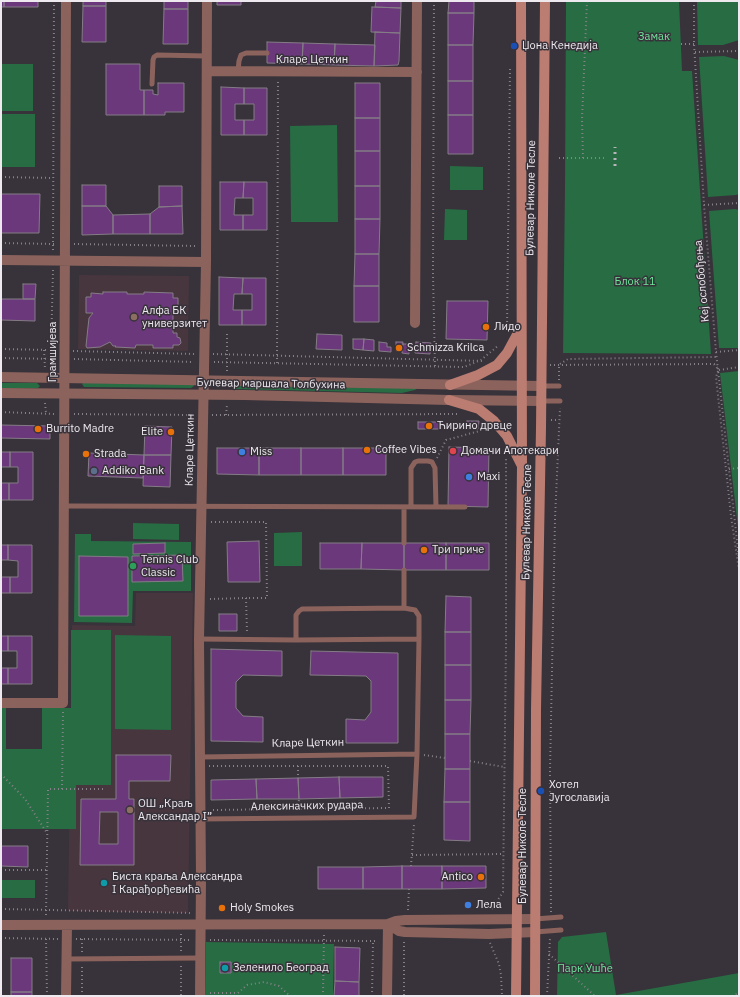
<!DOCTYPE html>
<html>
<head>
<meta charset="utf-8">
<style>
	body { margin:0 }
	#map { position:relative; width:740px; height:997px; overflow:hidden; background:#38323a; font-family:"IBM Plex Sans",sans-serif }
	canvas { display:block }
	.frame { position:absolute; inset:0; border:2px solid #ede9ef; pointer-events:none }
</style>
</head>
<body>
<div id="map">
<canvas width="740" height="997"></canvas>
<div class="frame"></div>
</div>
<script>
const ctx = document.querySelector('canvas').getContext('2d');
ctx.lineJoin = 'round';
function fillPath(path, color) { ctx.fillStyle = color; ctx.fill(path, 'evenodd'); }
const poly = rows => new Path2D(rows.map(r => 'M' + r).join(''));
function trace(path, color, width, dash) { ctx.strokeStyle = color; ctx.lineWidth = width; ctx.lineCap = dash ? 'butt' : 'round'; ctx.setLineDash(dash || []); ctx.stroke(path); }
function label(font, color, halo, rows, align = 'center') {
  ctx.font = font + ' "IBM Plex Sans",sans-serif'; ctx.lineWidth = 3; ctx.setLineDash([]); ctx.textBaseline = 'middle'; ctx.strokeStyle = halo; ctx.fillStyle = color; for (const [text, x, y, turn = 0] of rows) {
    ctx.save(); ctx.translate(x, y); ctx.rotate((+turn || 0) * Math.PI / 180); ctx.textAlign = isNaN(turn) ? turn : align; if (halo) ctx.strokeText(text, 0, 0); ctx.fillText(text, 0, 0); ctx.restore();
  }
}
fillPath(poly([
	[79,275,189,276,188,351,78,349],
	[136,593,193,593,188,913,68,911,72,625,135,626]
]), '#48363e');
fillPath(poly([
	[566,1,679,1,682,71,692,71,711,354,563,353,565,186],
	[697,1,738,1,739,40,723,45,698,45],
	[724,56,739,60,739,194,736,195,708,197,699,57],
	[1,64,33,64,33,111,1,111],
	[1,114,35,114,35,167,1,167],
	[337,125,338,222,291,222,290,126],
	[450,166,483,167,483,190,450,190],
	[445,209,467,210,467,240,444,240],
	[735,209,739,210,739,348,719,348,709,211],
	[739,371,739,536,720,373],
	[1,383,37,383,40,386,38,388,1,388],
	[83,383,193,384,194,386,191,388,84,387,82,384],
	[235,386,418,388,415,390,402,393,235,389,234,388],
	[133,523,179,524,179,540,133,539],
	[302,532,302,566,274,566,274,533],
	[75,534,91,534,91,541,191,542,191,591,133,591,132,623,74,622],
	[71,630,111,630,111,785,76,785,76,829,1,829,1,707,6,707,6,749,42,749,42,708,71,708],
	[115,635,171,636,171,730,115,729],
	[1,880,35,880,35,898,1,898],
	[606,932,616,995,739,973,739,996,557,996,558,942,562,937],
	[206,942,334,944,333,996,205,996]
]), '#276c43');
const building = poly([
	[1,1,4,1,4,7,1,7,1,1],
	[4,1,38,1,38,7,4,7,4,1],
	[83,1,106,1,106,6,83,6,83,1],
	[164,1,188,1,188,9,164,9,164,1],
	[217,1,241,1,241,5,217,5,217,1],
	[376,1,401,1,401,8,375,7,376,1],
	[449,1,474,1,474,13,448,13,449,1],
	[83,6,106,6,106,42,82,42,83,6],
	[372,7,401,8,400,33,371,32,372,7],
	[164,9,188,9,188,44,163,44,164,9],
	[448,13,474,13,473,45,448,45,448,13],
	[375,32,400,33,399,61,398,65,374,66,375,32],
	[267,42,303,43,302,64,267,63,267,42],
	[303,43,335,44,334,65,302,64,303,43],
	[335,44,375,45,374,66,334,65,335,44],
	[448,45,473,45,473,81,448,81,448,45],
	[106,64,140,64,140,90,144,90,144,115,106,115,106,64],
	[448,81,473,81,473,115,448,115,448,81],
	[158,83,184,83,184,112,165,112,165,115,144,115,144,90,153,90,153,94,158,95,158,83],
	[355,83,380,83,380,118,355,118,355,83],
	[221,87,244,88,244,104,235,104,235,120,244,120,244,135,221,135,221,87],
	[244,88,267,88,267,135,244,135,244,120,254,120,254,104,244,104,244,88],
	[448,115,473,115,473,154,448,154,448,115],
	[355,118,380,118,380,151,355,151,355,118],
	[355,151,380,151,380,186,355,186,355,151],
	[220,182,244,182,243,198,235,198,234,215,243,215,243,230,220,230,220,182],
	[244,182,267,182,267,230,243,230,243,215,253,215,253,198,243,198,244,182],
	[82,185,106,185,106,206,82,206,82,185],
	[159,186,182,186,182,206,159,207,159,186],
	[355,186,380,186,380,219,355,219,355,186],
	[1,194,40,194,39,233,1,233,1,194],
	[82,206,106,206,113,215,113,234,82,235,82,206],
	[182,206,183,234,150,234,150,214,159,207,182,206],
	[150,214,150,234,113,234,113,215,150,214],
	[355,219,380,219,379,254,355,254,355,219],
	[355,254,379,254,379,286,354,286,355,254],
	[219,277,243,278,242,294,234,294,233,310,242,310,242,325,219,325,219,277],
	[243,278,266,278,266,325,242,325,242,310,252,310,252,294,242,294,243,278],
	[23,284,36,284,35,299,23,299,23,284],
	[354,286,379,286,379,322,354,322,354,286],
	[103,292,127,292,127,294,144,294,144,292,173,293,173,298,178,298,178,308,173,308,173,333,177,333,177,337,180,338,181,343,179,345,173,345,173,348,153,348,153,345,136,345,135,348,115,347,116,346,113,346,110,342,100,347,87,348,86,346,88,327,89,318,93,313,86,313,86,297,91,297,91,293,103,294,103,292],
	[1,299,35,299,35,321,1,320,1,299],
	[447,301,488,301,487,340,446,339,447,301],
	[317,334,342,335,342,350,316,349,317,334],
	[353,339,364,339,363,350,353,349,353,339],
	[364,339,374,340,374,351,363,350,364,339],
	[379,342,387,343,387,347,391,347,391,352,379,351,379,342],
	[396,342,403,342,402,351,396,351,396,342],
	[416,342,431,343,430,354,415,353,416,342],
	[403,344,409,344,409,354,402,353,403,344],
	[467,421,479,421,478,429,467,429,467,421],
	[418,422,439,422,439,429,418,429,418,422],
	[1,425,50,426,50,439,1,438,1,425],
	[145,426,172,427,171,455,144,455,145,426],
	[449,447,489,448,488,507,448,506,449,447],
	[217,448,259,448,259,475,217,474,217,448],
	[259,448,301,448,301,475,259,475,259,448],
	[301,448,343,448,343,475,301,475,301,448],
	[343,448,386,448,386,475,343,475,343,448],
	[1,452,10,452,10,467,1,467,1,452],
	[10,452,33,452,33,500,9,500,9,483,18,483,18,467,10,467,10,452],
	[89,453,144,455,143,478,88,476,89,453],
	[144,455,171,455,170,487,143,486,144,455],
	[1,483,9,483,9,500,1,500,1,483],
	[259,541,260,582,228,582,227,542,259,541],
	[165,543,165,553,133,554,133,544,165,543],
	[320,543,362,543,361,569,320,569,320,543],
	[362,543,404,543,404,570,361,569,362,543],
	[404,543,446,543,446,570,404,570,404,543],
	[446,543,489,543,489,570,446,570,446,543],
	[1,545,8,545,8,560,1,560,1,545],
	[8,545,32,545,32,593,10,593,10,577,18,577,18,561,8,560,8,545],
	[182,555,183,581,132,582,132,556,182,555],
	[79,556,128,557,128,616,79,616,79,556],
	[1,577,10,577,10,593,1,593,1,577],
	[446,596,471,597,471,632,445,632,446,596],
	[219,614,237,614,237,631,219,631,219,614],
	[445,632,471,632,471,665,445,665,445,632],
	[1,636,8,636,8,651,1,651,1,636],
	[8,636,32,636,32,684,8,684,8,668,17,668,17,651,8,651,8,636],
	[211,649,282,651,282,676,243,675,236,682,236,708,243,716,263,717,263,742,211,741,211,649],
	[311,651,398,653,398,743,346,743,346,719,365,720,371,712,371,681,366,676,310,675,311,651],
	[445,665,471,665,471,700,445,700,445,665],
	[1,668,8,668,8,684,1,684,1,668],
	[445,700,471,700,470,734,445,734,445,700],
	[445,734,470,734,470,769,445,769,445,734],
	[116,755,171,755,170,781,129,781,129,799,134,799,134,865,80,865,81,799,116,799,116,755],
	[100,812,118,812,118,844,99,844,100,812],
	[445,769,470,769,470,802,444,802,445,769],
	[339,777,340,798,299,799,298,778,339,777],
	[339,777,383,777,383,797,340,798,339,777],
	[298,778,299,799,257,799,256,779,298,778],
	[256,779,257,799,211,800,211,780,256,779],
	[444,802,470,802,470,841,444,840,444,802],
	[1,846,28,846,28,867,1,866,1,846],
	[402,866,442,866,442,889,402,889,402,866],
	[402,866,402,889,363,889,363,867,402,866],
	[442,866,486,866,486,888,442,889,442,866],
	[318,867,363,867,363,889,318,889,318,867],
	[335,947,360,948,359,982,335,981,335,947],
	[11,958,32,958,32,992,11,992,11,958],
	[220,962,231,962,231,973,220,973,220,962],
	[335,981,359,982,359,996,334,996,335,981],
	[11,992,32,992,32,996,11,996,11,992]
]);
fillPath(building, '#6b387b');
trace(building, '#847c86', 1);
trace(poly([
	[434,1,433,274,435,367],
	[694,1,694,44,704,205,716,352,739,559],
	[681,44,694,44],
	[695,52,739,51],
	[559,158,605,158],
	[583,158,582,119,587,1],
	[1,177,53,178],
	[704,205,739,203],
	[1,243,54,244],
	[74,244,196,246],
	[53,250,54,1],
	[53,270,51,350,55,351],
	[507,330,510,68],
	[1,349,51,350],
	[44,350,45,369],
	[73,351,195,354],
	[716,352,739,350],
	[213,354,484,361],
	[1,358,56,359],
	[74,359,194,362],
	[214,362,464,367,481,360,499,345],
	[277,363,278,81],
	[560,364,568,359,716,357],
	[550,365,714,364,719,370],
	[719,370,739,367],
	[227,371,227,332],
	[718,371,716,377,731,516,739,570],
	[559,380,559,365],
	[45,403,46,413],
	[1,412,54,414],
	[74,414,194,415],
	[212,415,458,414],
	[226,415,227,405],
	[551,420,559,420],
	[437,458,446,440,487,429],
	[729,469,739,468],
	[211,522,266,522,267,598,246,598],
	[210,599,246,598,247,632],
	[424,755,445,758],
	[470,761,504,767],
	[209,766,388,766,389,808,211,810],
	[298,766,298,778],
	[1,774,25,799,47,833],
	[62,789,63,712],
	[298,809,299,799],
	[412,855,504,854],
	[411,866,414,824],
	[1,870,47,870],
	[1,909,192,913],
	[492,909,503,892,506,644,506,457],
	[408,910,409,889],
	[551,912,550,771,555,519,560,408],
	[46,915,48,789,106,789],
	[181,934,181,951],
	[1,938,58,939],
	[46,939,47,996],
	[76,939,192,940],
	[82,939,82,953],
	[210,940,378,941],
	[404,942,404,996],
	[490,943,499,964,501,975,502,996],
	[549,954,595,996],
	[181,966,181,996],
	[210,993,238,993,247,985,264,982,279,986,290,996],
	[82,996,82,965],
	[323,996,324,934],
	[372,996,373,941],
	[547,996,550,938],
	[732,996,739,993]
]), '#868188', 2, [1, 3]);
trace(poly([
	[238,71,239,61,241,55,246,53,267,53],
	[152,84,153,60,154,57,157,55,207,56],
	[541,386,559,386],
	[541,401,560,401],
	[65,506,465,507],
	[404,507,404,543],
	[411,507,411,468,415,462,418,461,428,461,432,462,435,468,436,507],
	[404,608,404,570],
	[199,639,296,640,419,639,419,616,415,610,404,608,302,609,299,611,296,615,296,640],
	[200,757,417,754],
	[200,819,414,817,417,754,419,639],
	[535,919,561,917],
	[535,932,561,930],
	[67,959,200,958]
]), '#8b635c', 5);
trace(poly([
	[207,71,417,72],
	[1,260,206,262],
	[415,323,417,1],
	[1,703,63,703,66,1],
	[388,924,399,931,405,932,489,934,535,932],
	[1,925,388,924,396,921,405,920,535,919],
	[66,996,67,925],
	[200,996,201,879,199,639,206,262,207,1],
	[387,996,388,924]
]), '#8b635c', 10);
trace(poly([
	[1,377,541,386],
	[1,393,244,395,449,400,541,401]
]), '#8b635c', 10);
trace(poly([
	[450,385,478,375,497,365,507,353,521,327],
	[449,400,479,409,494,421,507,436,521,464],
	[516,996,522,466,521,1],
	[535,996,536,709,541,428,545,1]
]), '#bb7c71', 10);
trace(poly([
	[615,166,615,147]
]), '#b9b4bb', 3, [2, 4]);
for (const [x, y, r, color] of [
	[514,46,4,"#1a4fb4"],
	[134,317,4,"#8d6e63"],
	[486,327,4,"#e8710a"],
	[399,348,4,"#e8710a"],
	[429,426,4,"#e8710a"],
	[38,429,4,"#e8710a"],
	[171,432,4,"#e8710a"],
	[367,450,4,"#e8710a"],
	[453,451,4,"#e0444e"],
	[242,452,4,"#3f7fe0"],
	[86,454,4,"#e8710a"],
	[94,471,4,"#5c6f8a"],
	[469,477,4,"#3f7fe0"],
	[424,550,4,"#e8710a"],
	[133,566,4,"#2e9e5b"],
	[541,791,4,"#1a4fb4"],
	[130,810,4,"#8d6e63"],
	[481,877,4,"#e8710a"],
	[104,883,4,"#0f9aa8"],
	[468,905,4,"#3f7fe0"],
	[222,908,4,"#e8710a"],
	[225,968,4,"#0f9aa8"]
]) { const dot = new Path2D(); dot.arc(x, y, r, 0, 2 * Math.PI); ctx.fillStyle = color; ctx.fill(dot); trace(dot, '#38323a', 1.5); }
label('11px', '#6fe59c', '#38323a', [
	["Замак",654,37],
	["Блок 11",635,282],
	["Парк Ушће",585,969]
]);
label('11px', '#ede9ef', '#38323a', [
	["Џона Кенедија",522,46],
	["Алфа БК",142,311],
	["универзитет",142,324],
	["Лидо",494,327],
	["Schmizza Krilca",407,348],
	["Ћирино дрвце",437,426],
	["Burrito Madre",46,429],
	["Elite",163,432,"right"],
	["Coffee Vibes",375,450],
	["Домачи Апотекари",461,451],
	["Miss",250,452],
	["Strada",94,454],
	["Addiko Bank",102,471],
	["Maxi",477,477],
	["Три приче",432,550],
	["Tennis Club",141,560],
	["Classic",141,573],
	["Хотел",549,785],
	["Југославија",549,798],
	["ОШ „Краљ",138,804],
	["Александар I”",138,817],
	["Биста краља Александра",112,877],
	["I Карађорђевића",112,890],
	["Antico",473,877,"right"],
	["Лела",476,905],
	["Holy Smokes",230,908],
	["Зеленило Београд",233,968]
], 'left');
label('11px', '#ede9ef', '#38323a', [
	["Кларе Цеткин",312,60],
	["Булевар Николе Тесле",531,198,-89],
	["Кеј ослобођења",702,281,-95],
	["Грамшијева",53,352,-90],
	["Булевар маршала Толбухина",271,384,1],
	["Кларе Цеткин",190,450,-89],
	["Булевар Николе Тесле",527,522,-89],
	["Кларе Цеткин",308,743,-1],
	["Алексиначких рудара",307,806,-1],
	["Булевар Николе Тесле",523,846,-90]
]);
</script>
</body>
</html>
